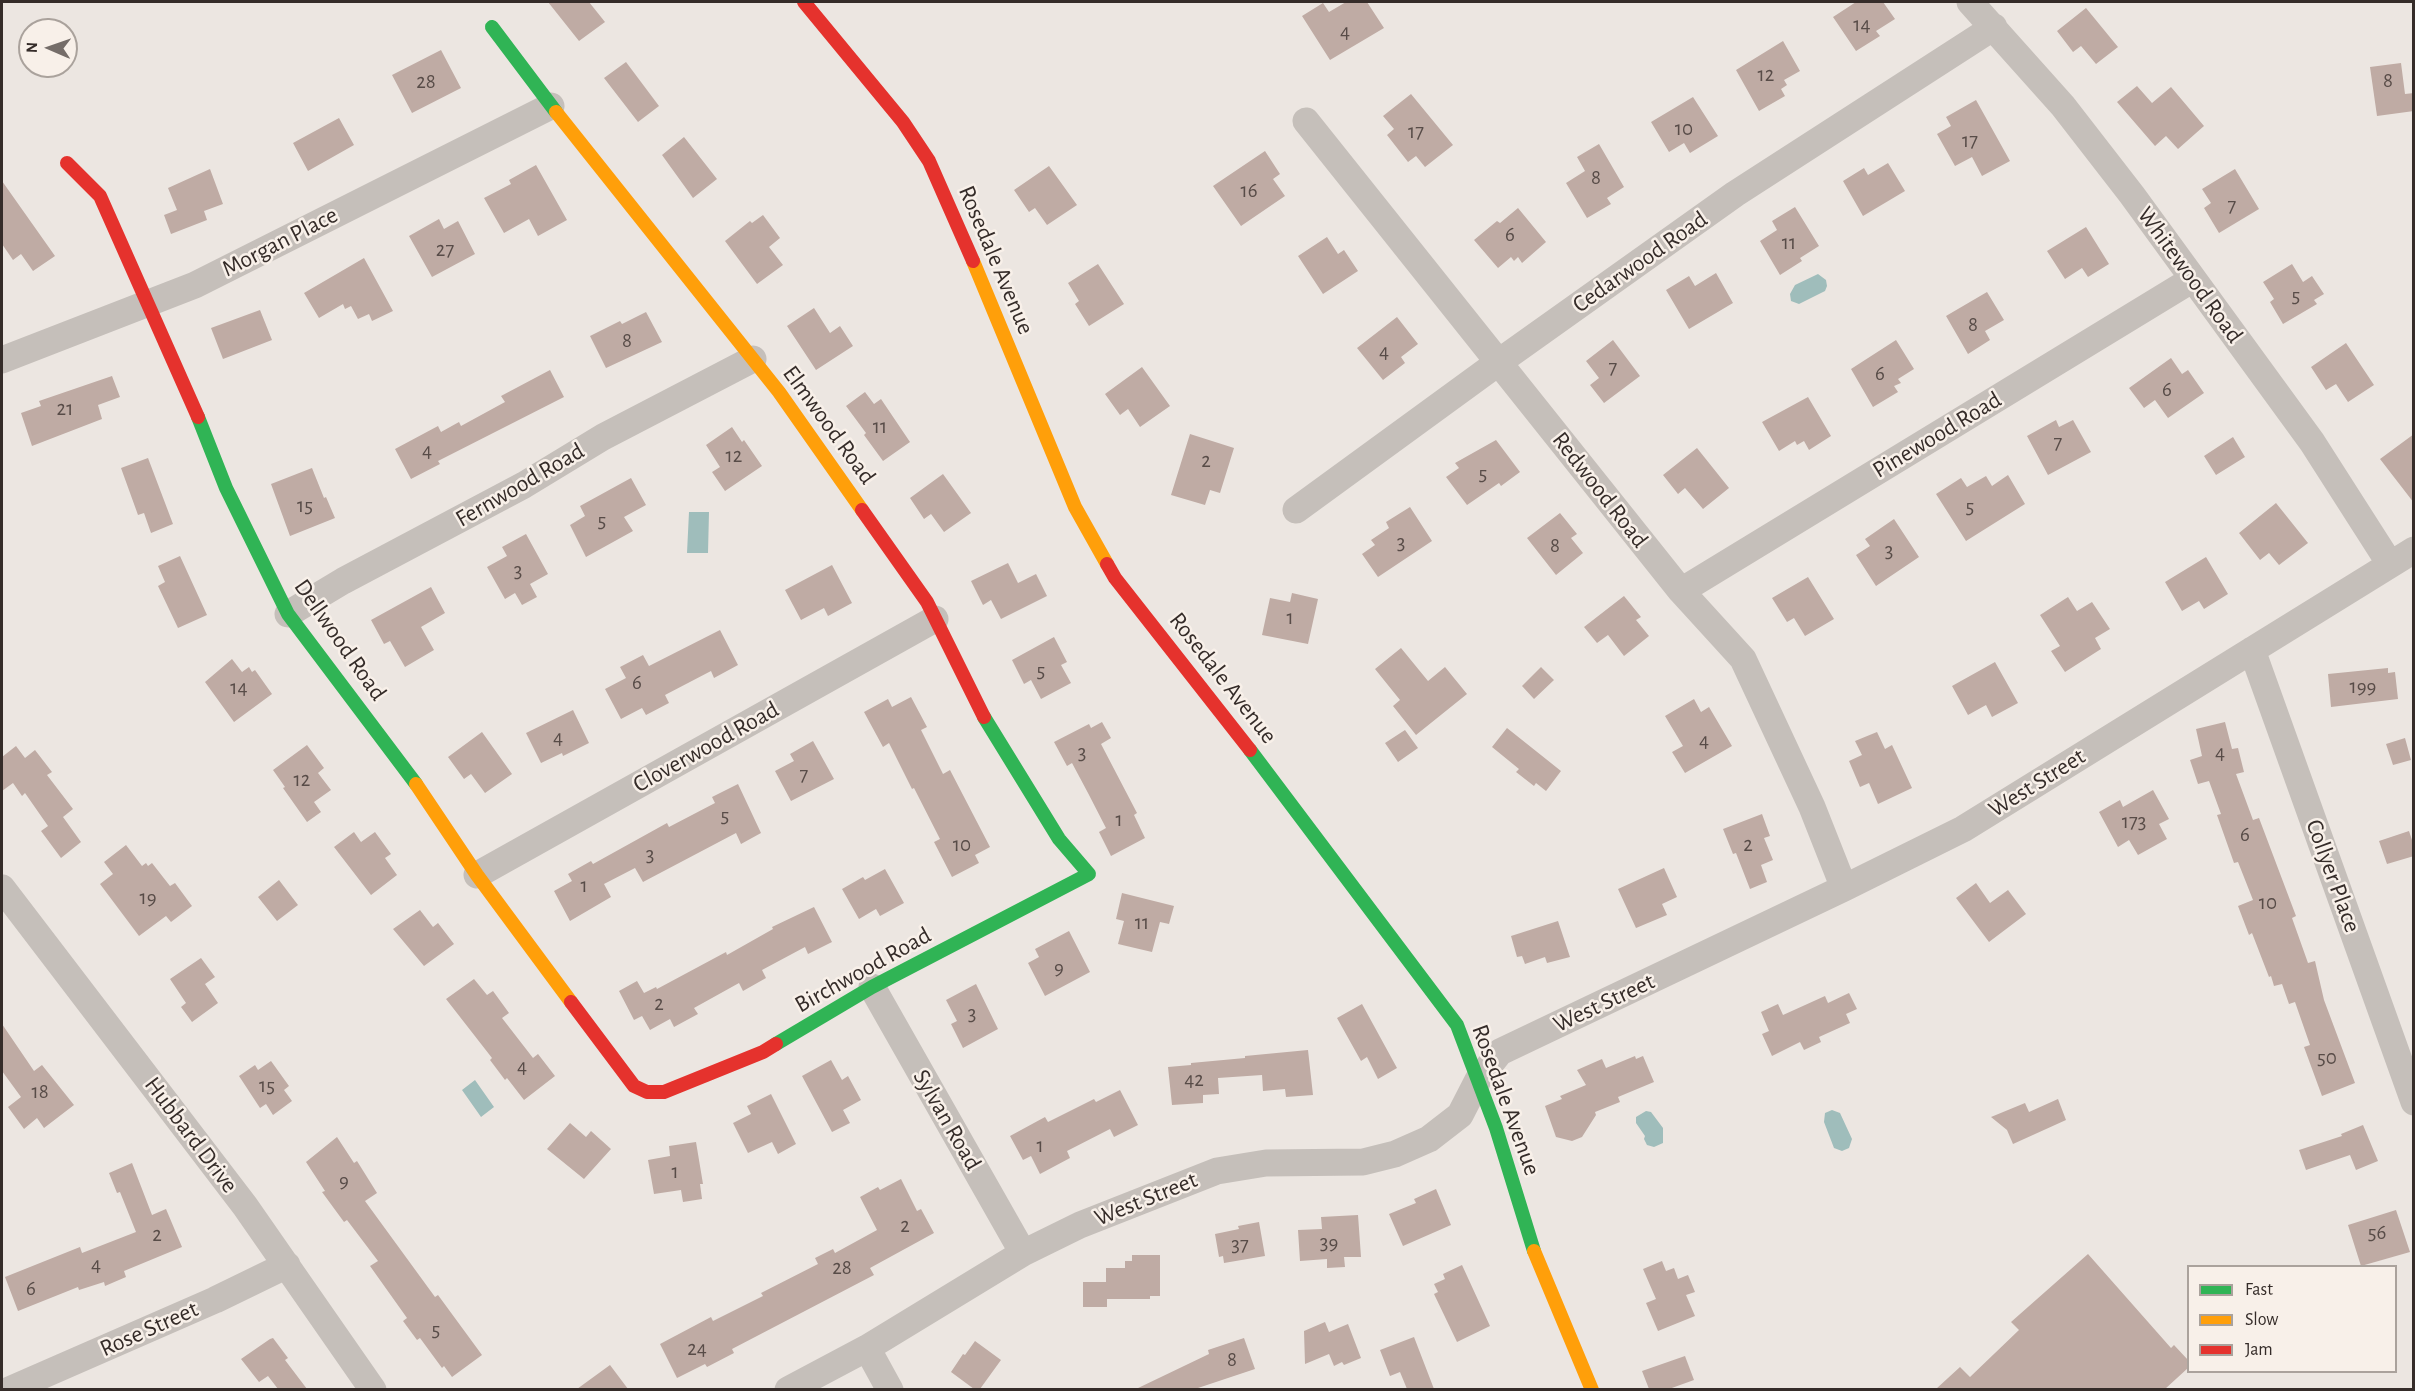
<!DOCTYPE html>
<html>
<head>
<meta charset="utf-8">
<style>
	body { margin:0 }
	#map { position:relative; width:2415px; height:1391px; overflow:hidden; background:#ece6e1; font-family:"Alegreya Sans",sans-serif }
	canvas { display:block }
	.frame { position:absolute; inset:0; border:3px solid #352c29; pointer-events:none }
	.legend { position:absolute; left:2187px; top:1265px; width:210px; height:108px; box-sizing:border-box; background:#f8f0e9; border:2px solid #aaa29c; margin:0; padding:8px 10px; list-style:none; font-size:18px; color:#352c29 }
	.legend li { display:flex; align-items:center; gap:12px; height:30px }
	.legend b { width:30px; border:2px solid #aaa29c }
	.north { position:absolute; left:18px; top:18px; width:60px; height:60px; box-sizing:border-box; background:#f8f0e9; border:2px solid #aaa29c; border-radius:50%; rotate:272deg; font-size:16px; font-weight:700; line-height:24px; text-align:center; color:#352c29 }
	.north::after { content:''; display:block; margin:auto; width:21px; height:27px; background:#756d69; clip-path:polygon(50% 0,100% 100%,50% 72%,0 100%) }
</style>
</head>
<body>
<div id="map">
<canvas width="2415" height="1391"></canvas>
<div class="frame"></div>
<ul class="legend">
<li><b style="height:8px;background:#30b455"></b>Fast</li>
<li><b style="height:8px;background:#ff9f0a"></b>Slow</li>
<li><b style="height:8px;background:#e5322d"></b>Jam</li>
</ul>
<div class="north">N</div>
</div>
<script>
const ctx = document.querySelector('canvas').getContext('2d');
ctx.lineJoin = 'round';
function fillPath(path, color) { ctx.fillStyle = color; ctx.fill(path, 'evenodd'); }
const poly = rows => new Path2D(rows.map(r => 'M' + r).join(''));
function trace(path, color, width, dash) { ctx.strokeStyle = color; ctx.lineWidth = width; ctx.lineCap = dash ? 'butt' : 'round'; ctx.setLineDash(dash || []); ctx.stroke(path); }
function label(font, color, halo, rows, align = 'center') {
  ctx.font = font + ' "Alegreya Sans",sans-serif'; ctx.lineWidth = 5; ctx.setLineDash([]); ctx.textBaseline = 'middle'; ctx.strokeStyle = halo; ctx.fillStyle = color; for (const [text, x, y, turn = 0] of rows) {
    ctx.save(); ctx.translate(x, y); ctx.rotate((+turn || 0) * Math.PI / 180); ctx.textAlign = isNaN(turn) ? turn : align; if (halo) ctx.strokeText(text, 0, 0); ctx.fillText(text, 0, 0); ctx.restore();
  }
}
fillPath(poly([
	[1818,274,1826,280,1827,286,1825,291,1799,304,1791,301,1790,294,1795,285],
	[689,512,709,512,708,553,687,553],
	[475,1080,494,1107,481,1117,462,1090],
	[1832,1110,1840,1113,1852,1139,1849,1148,1842,1151,1834,1148,1824,1122,1825,1113],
	[1646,1111,1651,1112,1663,1128,1663,1143,1654,1147,1647,1145,1644,1139,1645,1136,1636,1123,1636,1117]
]), '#9fbdbb');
fillPath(poly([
	[548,2,589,2,605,22,579,41],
	[1346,2,1367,2,1384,28,1330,60,1302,16,1323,3,1329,12],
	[1856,2,1883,2,1895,19,1876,31,1880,36,1856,51,1833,17],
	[2086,8,2118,47,2096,64,2081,46,2073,52,2057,31],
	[1783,41,1800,71,1784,80,1787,85,1781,89,1785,96,1759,111,1736,70],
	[441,50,461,88,412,113,392,75],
	[626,62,659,106,638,122,604,78],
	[2401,63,2405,94,2414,93,2414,111,2377,116,2370,67],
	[2137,86,2152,103,2171,87,2204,126,2178,149,2166,136,2155,146,2117,102],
	[1411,94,1453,145,1425,167,1416,156,1408,162,1387,135,1394,129,1383,116],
	[1693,97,1718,136,1690,153,1684,143,1669,152,1651,122],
	[1976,100,2010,161,1982,176,1972,157,1955,166,1937,134,1951,126,1946,117],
	[339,118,354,145,308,171,293,143],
	[684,137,717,179,693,198,662,155],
	[1599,144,1624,187,1607,198,1611,204,1587,218,1566,183,1585,171,1577,157],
	[1265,151,1280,174,1273,179,1285,196,1241,226,1213,186],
	[1888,163,1905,191,1863,216,1843,181,1864,168,1868,175],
	[536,165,567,220,538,236,529,219,504,233,484,198,511,184,509,180],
	[1049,166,1077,205,1047,225,1035,208,1029,212,1014,190],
	[210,169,223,204,204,211,207,220,171,234,164,215,177,210,168,188],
	[2235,169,2259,209,2219,233,2204,208,2211,203,2202,189],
	[2,181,55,256,33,271,21,254,13,260,2,244],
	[1795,207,1819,246,1800,258,1802,261,1780,275,1760,241,1777,230,1772,221],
	[1518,208,1546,242,1522,263,1518,257,1514,261,1511,257,1498,268,1474,240,1497,221,1500,223],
	[763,215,780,238,769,247,783,265,757,284,725,241,750,221,752,223],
	[439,219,444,229,458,221,475,254,432,277,409,236],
	[2086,227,2109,264,2088,277,2082,268,2065,279,2047,251],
	[1327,237,1338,254,1344,250,1358,271,1323,294,1298,256],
	[364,258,393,311,372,321,369,314,358,319,351,306,345,309,343,304,319,318,304,293],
	[1098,264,1124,304,1089,326,1075,304,1079,301,1068,283],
	[2292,264,2303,282,2312,276,2324,294,2314,300,2317,304,2283,324,2270,302,2274,299,2263,282],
	[1716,273,1733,303,1689,329,1666,290,1689,276,1695,286],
	[1987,292,2004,320,1985,331,1990,340,1968,354,1946,316],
	[814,308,830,333,840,326,853,346,816,370,787,326],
	[260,310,272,340,223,359,211,328],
	[646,312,662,342,606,368,590,336,620,321,622,324],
	[1397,317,1418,344,1401,357,1405,363,1383,380,1357,348],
	[1613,340,1640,376,1604,403,1590,385,1599,378,1586,361],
	[1896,340,1914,369,1898,379,1901,383,1894,386,1898,392,1873,407,1851,369],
	[2346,343,2374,385,2348,402,2336,384,2326,390,2311,367],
	[2171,358,2182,374,2188,370,2204,393,2168,418,2155,400,2144,408,2129,388],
	[1142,367,1170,406,1140,427,1128,409,1120,415,1105,394],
	[550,370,564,397,438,461,440,464,411,479,395,449,438,426,441,432,459,422,461,426,505,402,501,396],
	[112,376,120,397,98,405,102,419,32,446,21,413,41,406,39,401],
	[865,392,874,404,881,399,910,442,883,461,864,435,866,433,846,406],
	[1808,397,1831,436,1809,450,1804,441,1797,445,1795,441,1779,451,1762,422],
	[2056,420,2059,427,2073,420,2091,452,2048,475,2027,436],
	[732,427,742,442,744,440,762,466,725,491,712,472,720,467,706,445],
	[1190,434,1234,448,1220,493,1210,490,1205,505,1171,495],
	[2414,434,2414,503,2380,459],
	[2233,437,2245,457,2216,475,2204,456],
	[1496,440,1520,472,1501,486,1499,483,1467,505,1446,477,1459,468,1455,463],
	[1697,448,1729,488,1703,509,1685,488,1678,494,1663,475],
	[148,458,173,524,151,533,144,513,138,515,121,468],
	[312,468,324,498,326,497,335,518,290,536,271,484],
	[943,474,971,513,944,532,931,514,924,519,910,498],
	[2008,475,2025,504,1966,541,1936,494,1961,478,1967,487,1986,476,1992,486],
	[631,478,646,505,624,517,633,531,586,557,570,525,585,516,580,506],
	[2276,503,2308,543,2279,565,2269,553,2260,560,2239,533],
	[1410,507,1432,541,1378,577,1362,554,1375,545,1371,540,1389,528,1386,522],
	[1560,513,1577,534,1571,538,1583,553,1556,575,1527,538],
	[1894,519,1919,557,1876,586,1856,555,1870,546,1865,539],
	[526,534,548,574,530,584,537,597,522,605,515,593,505,599,487,567,507,556,502,547],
	[180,556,207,615,178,628,158,586,165,582,158,566],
	[2206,557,2228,594,2204,609,2199,601,2182,611,2165,582],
	[1008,563,1018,583,1036,574,1047,596,1001,619,991,600,983,605,971,581],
	[832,565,852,603,828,616,824,608,801,620,785,590],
	[1808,577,1834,619,1805,636,1794,618,1787,622,1772,598],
	[431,587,445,613,421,627,434,650,405,667,390,641,384,644,371,620],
	[1292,593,1318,599,1308,644,1262,635,1270,598,1290,602],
	[1624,596,1641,617,1636,620,1649,636,1624,656,1608,635,1597,643,1584,627],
	[2068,597,2077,611,2092,602,2110,629,2095,638,2101,649,2065,672,2051,651,2060,646,2040,615],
	[720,630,738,665,714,678,711,671,665,695,669,703,646,715,642,708,621,719,605,689,626,678,620,667,643,655,649,666],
	[1054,637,1067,662,1061,665,1071,683,1041,699,1031,680,1024,684,1012,660],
	[1401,648,1428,681,1445,667,1467,694,1416,735,1393,706,1400,700,1375,669],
	[232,659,242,672,249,667,252,672,255,670,272,694,234,722,205,682],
	[1995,662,2018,703,1992,717,1986,705,1968,715,1952,686],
	[1541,667,1554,680,1534,699,1522,686],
	[2388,668,2388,673,2395,672,2398,699,2331,707,2328,674],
	[911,697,927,727,921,730,943,774,950,770,990,847,975,855,979,863,952,877,934,842,940,839,914,788,912,789,889,743,883,747,864,712,888,699,892,707],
	[1694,699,1701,712,1709,707,1732,746,1685,773,1672,752,1683,746,1665,716],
	[573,710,589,743,563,756,562,753,541,763,526,733],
	[1102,722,1111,738,1101,744,1137,813,1134,815,1145,838,1111,856,1099,832,1106,828,1088,793,1072,763,1067,766,1054,742,1089,724,1091,728],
	[2225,722,2232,749,2238,748,2244,772,2236,774,2253,820,2259,818,2296,916,2292,918,2308,963,2315,961,2324,1000,2355,1083,2322,1096,2304,1047,2310,1045,2295,1002,2289,1004,2282,984,2274,986,2271,976,2269,977,2252,933,2249,935,2238,906,2253,900,2238,862,2234,863,2217,815,2221,814,2209,781,2198,784,2190,760,2202,756,2196,729],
	[1507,728,1561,771,1546,791,1536,783,1534,786,1516,772,1519,769,1492,747],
	[1405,730,1418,748,1398,762,1385,743],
	[482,732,512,774,485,793,471,774,464,779,448,757],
	[1877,732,1885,749,1892,745,1912,788,1878,804,1869,783,1860,787,1849,761,1862,755,1855,741],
	[2405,738,2411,760,2393,765,2386,744],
	[813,741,834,779,791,801,775,771,794,761,790,754],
	[307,745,324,768,318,773,331,790,314,802,321,812,307,822,283,788,285,787,273,770],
	[16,746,25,758,35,750,52,772,47,775,73,809,63,817,81,842,61,858,41,831,48,826,25,793,22,796,13,783,2,791,2,757],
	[738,784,761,833,741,844,736,833,643,882,635,868,604,884,611,897,570,921,554,891,572,881,568,874,591,861,593,864,667,823,669,827,715,803,712,797],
	[2153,790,2169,819,2159,824,2167,839,2138,855,2129,840,2118,847,2099,812,2120,800,2123,807],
	[1762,814,1770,836,1764,838,1773,860,1761,865,1767,882,1750,889,1736,853,1733,854,1723,829],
	[2409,831,2414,846,2414,856,2387,864,2379,841],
	[354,832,361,842,375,832,391,854,385,858,397,875,371,895,334,847],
	[126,845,142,866,146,863,148,866,152,863,170,886,175,883,192,906,171,922,166,916,139,936,100,884,113,874,104,862],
	[1664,868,1677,897,1662,904,1667,915,1636,928,1618,889],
	[885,869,904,903,880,916,876,909,859,919,842,889,863,877,865,880],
	[279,880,298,905,277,921,258,897],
	[1976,883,1990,903,2008,890,2026,914,1989,942,1956,898],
	[1122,893,1174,906,1169,924,1160,922,1152,952,1118,944,1124,921,1116,919],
	[814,907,832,942,808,954,805,947,762,970,766,978,743,991,739,983,694,1008,698,1014,674,1027,670,1019,650,1030,642,1016,634,1020,619,991,637,981,644,993,656,987,657,989,726,952,727,955,773,929,772,927],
	[420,910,433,927,438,923,454,944,424,966,393,929],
	[1558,921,1570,957,1547,963,1545,957,1525,964,1522,956,1517,957,1511,936],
	[1069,931,1090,972,1045,996,1028,963,1039,957,1035,949],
	[201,958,215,977,205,984,218,1003,192,1022,181,1007,186,1003,170,979],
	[474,979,487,995,493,991,509,1013,502,1018,533,1058,538,1054,555,1076,524,1100,507,1078,505,1080,490,1060,492,1058,446,999],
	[976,984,998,1029,963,1048,951,1024,957,1021,946,1000],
	[1849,993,1857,1009,1846,1014,1850,1023,1819,1037,1821,1042,1804,1050,1800,1042,1772,1056,1762,1034,1769,1031,1761,1012,1778,1004,1783,1015,1825,996,1828,1003],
	[1362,1004,1397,1068,1378,1079,1367,1057,1361,1061,1337,1018],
	[2,1024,34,1071,42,1065,74,1105,44,1128,37,1118,24,1129,8,1107,21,1097,2,1071],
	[1308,1050,1313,1095,1286,1097,1285,1089,1263,1091,1262,1075,1218,1078,1219,1094,1203,1095,1203,1103,1172,1105,1168,1067,1191,1065,1191,1063,1245,1058,1245,1056],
	[1635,1056,1636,1059,1643,1056,1654,1082,1618,1097,1620,1102,1595,1112,1596,1115,1582,1137,1572,1141,1556,1137,1545,1106,1562,1099,1560,1096,1586,1085,1577,1070,1602,1059,1606,1068],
	[831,1060,842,1080,848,1076,861,1100,843,1110,850,1123,832,1132,802,1076],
	[271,1061,289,1086,284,1090,292,1101,273,1115,266,1104,260,1108,239,1076,255,1065,258,1070],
	[1120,1090,1138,1125,1114,1137,1110,1129,1067,1151,1070,1158,1040,1174,1031,1156,1023,1160,1010,1136,1045,1117,1048,1122,1094,1099,1096,1102],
	[771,1094,796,1144,778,1154,772,1142,748,1153,733,1123,751,1114,747,1106],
	[2058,1099,2066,1120,2013,1144,2007,1130,1991,1117,2025,1103,2029,1112],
	[570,1123,586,1137,591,1131,611,1149,584,1179,547,1149],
	[2363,1125,2378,1161,2356,1170,2350,1155,2306,1170,2299,1150,2342,1136,2341,1134],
	[337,1137,354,1163,357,1161,377,1193,365,1201,435,1297,438,1295,482,1355,452,1377,444,1366,442,1368,420,1338,417,1340,403,1321,407,1318,370,1266,378,1261,347,1220,344,1222,322,1192,325,1191,306,1162],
	[696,1142,703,1184,700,1184,702,1199,683,1202,681,1190,654,1194,648,1160,670,1156,669,1146],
	[132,1163,152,1215,166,1209,182,1247,124,1271,126,1277,105,1286,104,1282,79,1290,78,1287,18,1311,5,1277,80,1247,82,1253,136,1232,120,1192,117,1193,109,1173],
	[901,1179,917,1211,921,1209,934,1233,870,1268,874,1275,732,1349,734,1353,707,1367,705,1364,677,1378,660,1344,711,1317,713,1321,763,1296,761,1293,818,1264,815,1258,833,1249,835,1253,877,1230,860,1197,878,1187,880,1190],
	[1436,1189,1451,1225,1403,1246,1389,1214,1416,1203,1414,1199],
	[2396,1210,2410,1252,2361,1266,2348,1225],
	[1358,1215,1361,1257,1344,1257,1345,1267,1327,1268,1327,1259,1300,1261,1298,1230,1322,1229,1321,1217],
	[1259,1222,1265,1256,1224,1263,1223,1256,1219,1257,1215,1234,1239,1229,1238,1226],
	[2088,1254,2171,1348,2174,1345,2188,1360,2188,1368,2165,1389,1936,1389,1960,1367,1970,1377,2019,1330,2011,1322],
	[1132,1255,1160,1255,1160,1296,1150,1296,1150,1299,1107,1299,1107,1307,1083,1307,1083,1282,1106,1282,1106,1268,1125,1268,1125,1261,1132,1261],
	[1662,1261,1666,1271,1674,1268,1678,1279,1688,1275,1695,1292,1686,1295,1695,1316,1658,1331,1646,1303,1656,1299,1643,1269],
	[1462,1265,1490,1326,1457,1342,1434,1294,1438,1292,1434,1284,1445,1279,1443,1274],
	[1325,1322,1329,1332,1348,1324,1361,1358,1344,1365,1342,1362,1334,1366,1329,1354,1305,1364,1304,1331],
	[1414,1337,1434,1389,1407,1389,1400,1372,1390,1376,1380,1350],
	[273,1338,288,1358,285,1360,307,1389,278,1389,268,1376,259,1382,241,1359,270,1339],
	[1244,1338,1255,1369,1195,1389,1136,1389,1209,1354,1208,1350],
	[975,1341,1001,1360,980,1389,974,1389,951,1372,963,1354,965,1355],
	[1685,1356,1694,1380,1669,1389,1649,1389,1642,1371],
	[610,1365,628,1389,577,1389]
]), '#bfaba4');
trace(poly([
	[1970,2,2063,106,2132,195,2312,442,2390,564],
	[1306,121,1681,591,1743,659,1812,807,1844,888],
	[2,360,195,285,551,106],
	[1296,510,1499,362,1735,194,1994,27],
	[1681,591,2193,279],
	[288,614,343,581,524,485,603,437,753,359],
	[2252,650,2414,1102],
	[477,875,935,619],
	[2,888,245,1206,373,1390],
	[872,987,1023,1253],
	[867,1348,890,1390],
	[9,1390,215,1300,287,1265],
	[788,1390,867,1348,1023,1253,1080,1225,1217,1171,1266,1163,1363,1162,1395,1154,1429,1139,1460,1115,1478,1080,1500,1052,1844,888,1963,829,2414,550]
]), '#c5bfba', 27);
trace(poly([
	[492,27,556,112],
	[198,417,226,488,288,614,416,784],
	[1250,750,1457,1025,1496,1128,1534,1251],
	[776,1044,872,987,1089,874,1059,839,984,717]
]), '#30b455', 14);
trace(poly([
	[556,112,779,392,862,510],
	[973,261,1075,507,1107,564],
	[416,784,477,875,571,1002],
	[1534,1251,1592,1390]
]), '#ff9f0a', 14);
trace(poly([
	[804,2,903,122,929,161,973,261],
	[67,163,100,196,198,417],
	[862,510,927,602,984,717],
	[1107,564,1115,578,1250,750],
	[571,1002,634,1086,647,1092,664,1092,763,1052,776,1044]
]), '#e5322d', 14);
label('21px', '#584c48', null, [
	["14",1862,25],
	["4",1345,32],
	["12",1766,75],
	["8",2388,81],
	["28",426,82],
	["10",1684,129],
	["17",1416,132],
	["17",1970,141],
	["8",1596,178],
	["16",1249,191],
	["7",2232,206],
	["6",1510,235],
	["11",1789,243],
	["27",445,250],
	["5",2296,296],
	["8",1973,325],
	["8",627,341],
	["4",1384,352],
	["7",1613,368],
	["6",1880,374],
	["6",2167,390],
	["21",65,409],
	["11",880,427],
	["7",2058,443],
	["4",427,451],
	["12",734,456],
	["2",1206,461],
	["5",1483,474],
	["15",305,506],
	["5",1970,507],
	["5",602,521],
	["3",1401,543],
	["8",1555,546],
	["3",1889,551],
	["3",518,571],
	["1",1290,618],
	["5",1041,671],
	["6",637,683],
	["199",2363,687],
	["14",239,688],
	["4",558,738],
	["4",1704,741],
	["3",1082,753],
	["4",2220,753],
	["7",804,775],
	["12",302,780],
	["5",725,816],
	["1",1119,820],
	["173",2134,822],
	["6",2245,835],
	["10",962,845],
	["2",1748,845],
	["3",650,855],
	["1",584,886],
	["19",148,898],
	["10",2268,903],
	["11",1142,923],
	["9",1059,968],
	["2",659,1004],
	["3",972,1014],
	["50",2327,1058],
	["4",522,1067],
	["42",1194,1080],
	["15",267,1086],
	["18",40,1092],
	["1",1040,1146],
	["1",675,1172],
	["9",344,1181],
	["2",905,1226],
	["56",2377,1233],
	["2",157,1235],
	["39",1329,1243],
	["37",1240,1245],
	["4",96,1265],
	["28",842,1268],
	["6",31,1289],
	["5",436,1330],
	["24",697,1349],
	["8",1232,1360]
]);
label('24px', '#352c29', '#f8f0e9', [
	["Morgan Place",280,242,-27],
	["Rosedale Avenue",996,260,67],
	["Cedarwood Road",1640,262,-35],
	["Whitewood Road",2190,275,54],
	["Elmwood Road",829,425,54],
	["Pinewood Road",1937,435,-31],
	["Fernwood Road",520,485,-30],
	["Redwood Road",1600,490,52],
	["Dellwood Road",340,640,55],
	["Rosedale Avenue",1223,678,52],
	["Cloverwood Road",706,747,-29],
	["West Street",2037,783,-32],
	["Collyer Place",2333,876,70],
	["Birchwood Road",863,970,-29],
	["West Street",1604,1003,-25],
	["Rosedale Avenue",1506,1100,70],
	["Sylvan Road",947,1120,60],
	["Hubbard Drive",191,1135,53],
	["West Street",1146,1199,-22],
	["Rose Street",149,1329,-24]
]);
</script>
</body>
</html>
